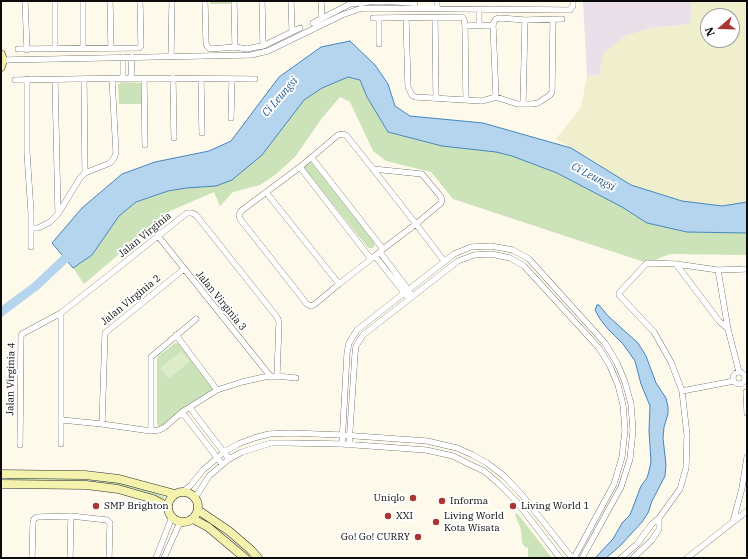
<!DOCTYPE html>
<html>
<head>
<meta charset="utf-8">
<style>
	body { margin:0 }
	#map { position:relative; width:748px; height:559px; overflow:hidden; background:#fdfaeb; font-family:"IBM Plex Serif",serif }
	canvas { display:block }
	.frame { position:absolute; inset:0; border:2px solid #0b0b0b; pointer-events:none }
	.north { position:absolute; left:700px; top:8px; width:40px; height:40px; box-sizing:border-box; background:#fff; border:1px solid #9d9d9d; border-radius:50%; rotate:250deg; font-size:11px; font-weight:700; line-height:16px; text-align:center; color:#0b0b0b }
	.north::after { content:''; display:block; margin:auto; width:14px; height:18px; background:#aa3634; clip-path:polygon(50% 0,100% 100%,50% 72%,0 100%) }
</style>
</head>
<body>
<div id="map">
<canvas width="748" height="559"></canvas>
<div class="frame"></div>
<div class="north">N</div>
</div>
<script>
const ctx = document.querySelector('canvas').getContext('2d');
ctx.lineJoin = 'round';
function fillPath(path, color) { ctx.fillStyle = color; ctx.fill(path, 'evenodd'); }
const poly = rows => new Path2D(rows.map(r => 'M' + r).join(''));
function trace(path, color, width, dash) { ctx.strokeStyle = color; ctx.lineWidth = width; ctx.lineCap = dash ? 'butt' : 'round'; ctx.setLineDash(dash || []); ctx.stroke(path); }
function label(font, color, halo, rows, align = 'center') {
  ctx.font = font + ' "IBM Plex Serif",serif'; ctx.lineWidth = 4; ctx.setLineDash([]); ctx.textBaseline = 'middle'; ctx.strokeStyle = halo; ctx.fillStyle = color; for (const [text, x, y, turn = 0] of rows) {
    ctx.save(); ctx.translate(x, y); ctx.rotate((+turn || 0) * Math.PI / 180); ctx.textAlign = isNaN(turn) ? turn : align; if (halo) ctx.strokeText(text, 0, 0); ctx.fillText(text, 0, 0); ctx.restore();
  }
}
fillPath(poly([
	[583,1,692,1,691,24,650,28,604,53,599,75,587,76]
]), '#e9e0e9');
fillPath(poly([
	[692,1,747,1,747,202,722,206,682,201,631,185,556,139,581,107,587,76,599,75,604,53,625,36,650,28,690,24],
	[708,16,732,16,732,40,708,40]
]), '#efefce');
fillPath(poly([
	[210,1,233,1,233,4,210,4],
	[348,77,360,80,367,97,388,132,442,146,496,152,512,156,557,173,622,207,647,223,687,232,747,233,747,255,670,254,647,263,453,199,431,172,386,161,373,151,350,102,340,97,322,118,295,157,275,175,260,185,233,192,220,206,214,192,170,211,84,284,73,268,92,255,119,216,136,202,168,191,186,188,262,155,304,100,322,88],
	[121,82,141,83,142,104,119,104,118,85],
	[308,161,311,162,374,242,375,245,373,248,368,248,304,168,303,166],
	[175,343,178,343,216,390,161,428,158,426,157,423,157,360,158,356],
	[8,477,86,478,119,482,140,487,165,497,163,500,140,493,9,481,7,479],
	[517,513,552,558,528,558,528,548,525,547,522,543,521,530,515,514]
]), '#cce3b9');
fillPath(poly([
	[182,351,190,361,169,379,160,368]
]), '#ddebca');
const water = poly([
	[350,41,375,65,388,84,395,106,410,116,483,123,571,148,631,185,682,201,722,206,747,202,747,233,687,232,647,223,622,207,557,173,512,156,496,152,442,146,388,132,367,97,360,80,348,77,322,88,304,100,262,155,232,180,216,186,186,188,168,191,136,202,119,216,92,255,73,268,52,243,82,208,122,174,155,162,209,151,231,141,279,77,321,47,350,41],
	[597,305,599,305,608,316,638,343,646,356,656,383,666,398,668,407,668,414,664,427,663,438,666,465,665,476,652,501,648,513,642,522,620,546,606,558,595,558,613,539,622,523,630,515,641,486,647,478,649,471,651,462,649,431,650,406,641,384,635,361,623,344,608,329,600,319,595,310,597,305]
]);
fillPath(water, '#b5d5ee');
trace(water, '#4585bd', 1);
trace(poly([
	[1,312,36,286,73,251]
]), '#b5d5ee', 9);
const street = poly([
	[25,1,27,50],
	[55,1,55,49],
	[83,1,83,48],
	[110,1,111,48],
	[205,1,206,43,207,46,210,49,235,47,247,49,256,47,263,46,300,28],
	[234,1,235,47],
	[262,1,263,46],
	[291,1,292,31],
	[321,1,322,18],
	[437,9,437,1],
	[373,18,462,17,464,19,465,26,493,25,494,22,496,19,500,18,525,20,562,19],
	[406,18,408,87,412,95,415,97,482,101,496,97,517,104,532,104,538,103,550,95,552,92,553,19],
	[435,18,436,98],
	[313,23,350,4,377,1,415,3],
	[493,25,496,97],
	[465,26,466,100],
	[479,26,479,10],
	[379,44,379,18],
	[18,49,139,48,141,46,140,1],
	[171,56,172,1],
	[3,60,251,55,268,51,342,15,362,8,566,10,570,10,573,6,573,1],
	[123,78,123,57],
	[131,78,132,57],
	[144,78,145,145],
	[173,78,174,138],
	[27,79,27,153,31,212,31,247],
	[201,79,202,133],
	[15,80,131,78,255,79],
	[55,80,58,213],
	[84,80,85,173],
	[523,104,525,20],
	[231,118,232,79],
	[312,158,383,249],
	[300,167,371,259],
	[373,169,422,174,441,197,442,200,441,203,416,224,383,249,375,256,339,284,315,304,311,306,307,304,240,219,239,215,241,211,300,167,338,135,343,134,346,135,373,169,416,224,444,261],
	[266,192,339,284],
	[32,228,38,228,50,222,58,214,80,178,85,173,110,163,114,158,116,153,112,79],
	[158,236,271,377],
	[380,252,410,292],
	[375,256,409,299],
	[676,264,719,321,728,329],
	[718,270,728,329,739,372],
	[176,335,217,390],
	'733 378a6 6 0 1 1 12 0a6 6 0 1 1-12 0Z',
	[682,391,734,381],
	[746,392,747,413],
	[190,408,229,459],
	[182,412,222,464],
	[62,420,102,424,151,431,159,430,165,427,182,412,217,390,242,382,264,377,277,376,296,378],
	[102,424,105,333,184,269],
	[151,431,151,357,196,319],
	[61,444,61,313,187,213,192,213,196,215,277,317,279,322,277,376],
	[342,444,347,353,349,343,357,330,454,254,471,247,491,246,513,250,529,259,605,343,617,363,625,382,631,404,633,430,630,459,621,487,582,558],
	[20,445,21,336,22,334,61,313],
	[349,445,355,354,356,346,363,335,458,261,474,255,491,254,510,258,524,266,599,348,610,366,618,385,623,405,625,430,622,457,614,484,574,558],
	[183,492,191,485,203,470,224,452,238,444,254,438,269,434,290,433,342,435,427,441,457,448,473,455,487,463,504,476,522,495,572,558],
	[195,498,209,476,229,459,242,452,271,443,290,443,342,444,426,450,453,456,471,465,484,471,498,483,516,501,560,558],
	[659,518,680,489,686,468,687,435,682,391,671,362,654,332,619,295,619,293,647,263,676,264,718,270,747,269],
	[733,522,742,488,747,457],
	[32,558,33,522,34,519,37,517,71,516,107,520,110,523,109,558],
	[70,558,71,516],
	[156,558,172,517],
	[164,558,180,522],
	[621,558,637,544,652,524,659,518,659,529,652,540,633,558],
	[687,558,747,511]
]);
const secondary = poly([
	[1,54,3,60,1,67],
	[1,474,85,475,119,479,175,494],
	[1,484,86,485,118,489,153,499,168,507],
	'168 507a15 15 0 1 1 30 0a15 15 0 1 1-30 0Z',
	[198,510,229,531,251,550,258,558],
	[193,519,208,527,245,558]
]);
trace(street, '#3e3e3e', 6);
trace(secondary, '#2d2d2d', 9);
trace(street, '#fff', 5.5);
trace(secondary, '#f5f2ad', 8);
for (const [x, y, r, color] of [
	[413,498,4,"#aa3634"],
	[442,501,4,"#aa3634"],
	[96,506,4,"#aa3634"],
	[513,506,4,"#aa3634"],
	[388,516,4,"#aa3634"],
	[436,522,4,"#aa3634"],
	[418,537,4,"#aa3634"]
]) { const dot = new Path2D(); dot.arc(x, y, r, 0, 2 * Math.PI); ctx.fillStyle = color; ctx.fill(dot); trace(dot, '#fff', 1.5); }
label('10px', '#0b0b0b', '#fff', [
	["Jalan Virginia",145,235,-39],
	["Jalan Virginia 2",131,300,-39],
	["Jalan Virginia 3",221,301,51],
	["Jalan Virginia 4",11,379,-89]
]);
label('10px', '#0b0b0b', '#fff', [
	["Uniqlo",405,498,"right"],
	["Informa",450,501],
	["SMP Brighton",104,506],
	["Living World 1",521,506],
	["XXI",396,516],
	["Living World",444,516],
	["Kota Wisata",444,528],
	["Go! Go! CURRY",410,537,"right"]
], 'left');
label('italic 11px', '#23588d', '#fff', [
	["Ci Leungsi",280,97,-49],
	["Ci Leungsi",593,177,28]
]);
</script>
</body>
</html>
